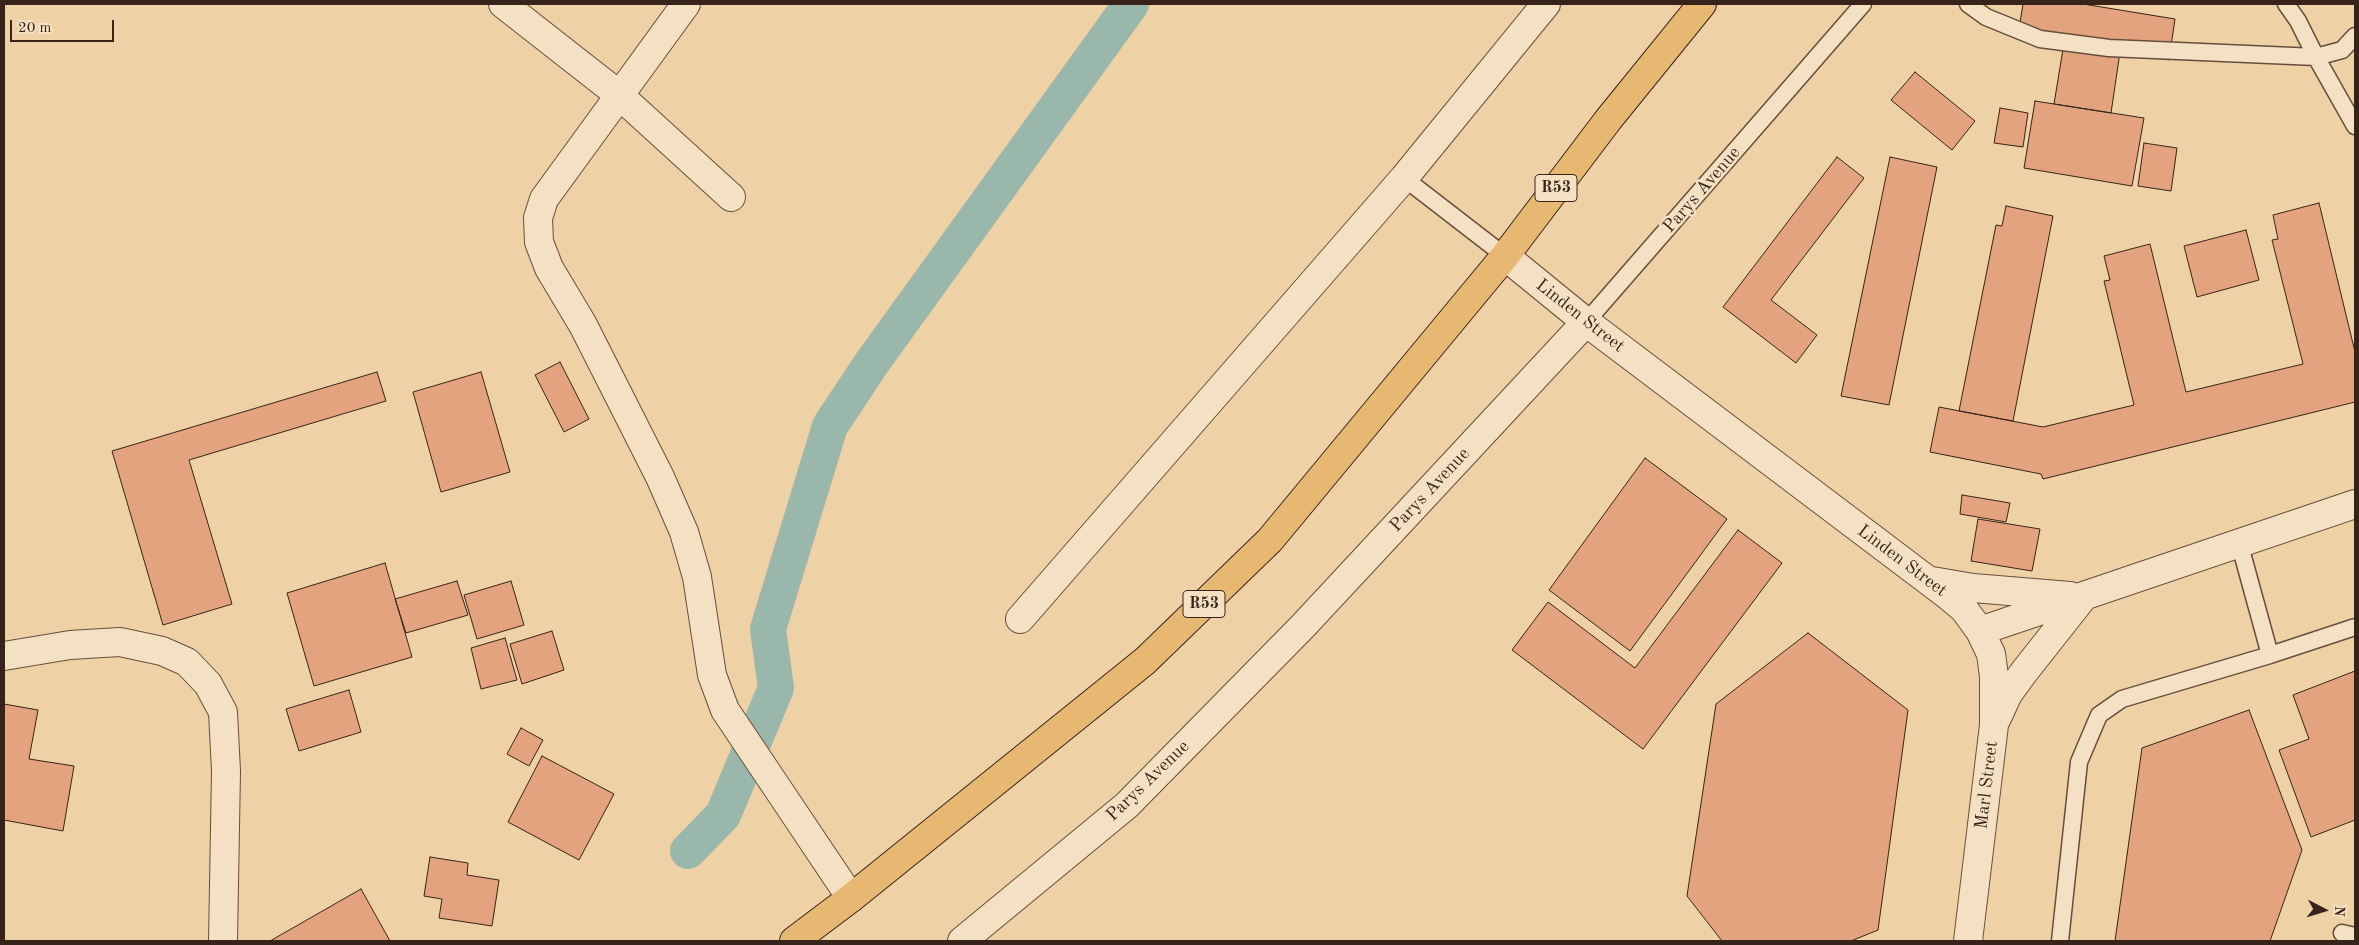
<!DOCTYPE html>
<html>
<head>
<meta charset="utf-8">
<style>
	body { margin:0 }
	#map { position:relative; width:2359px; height:945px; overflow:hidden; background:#eed1a4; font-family:"Old Standard TT",serif }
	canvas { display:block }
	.frame { position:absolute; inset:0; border:5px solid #38231a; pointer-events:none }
	.north { position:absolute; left:2299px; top:885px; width:50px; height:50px; -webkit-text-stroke:4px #f4e1c4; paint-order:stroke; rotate:95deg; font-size:14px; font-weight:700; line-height:20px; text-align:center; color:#38231a }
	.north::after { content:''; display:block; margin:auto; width:18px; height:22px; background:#38231a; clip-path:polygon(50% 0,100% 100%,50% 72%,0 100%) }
	.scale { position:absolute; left:10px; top:20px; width:104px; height:22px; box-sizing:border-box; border:2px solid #38231a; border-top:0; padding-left:6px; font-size:15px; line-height:18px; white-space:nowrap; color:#38231a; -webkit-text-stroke:4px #f4e1c4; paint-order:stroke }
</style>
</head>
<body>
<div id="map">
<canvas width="2359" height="945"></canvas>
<div class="frame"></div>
<div class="north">N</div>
<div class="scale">20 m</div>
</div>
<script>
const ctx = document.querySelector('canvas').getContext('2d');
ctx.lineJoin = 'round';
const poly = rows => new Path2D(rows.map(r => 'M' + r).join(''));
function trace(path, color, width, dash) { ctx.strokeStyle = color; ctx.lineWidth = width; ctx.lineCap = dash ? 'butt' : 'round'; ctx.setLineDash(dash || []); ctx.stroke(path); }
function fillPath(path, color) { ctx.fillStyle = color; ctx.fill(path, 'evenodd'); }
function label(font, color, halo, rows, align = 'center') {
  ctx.font = font + ' "Old Standard TT",serif'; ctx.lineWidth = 5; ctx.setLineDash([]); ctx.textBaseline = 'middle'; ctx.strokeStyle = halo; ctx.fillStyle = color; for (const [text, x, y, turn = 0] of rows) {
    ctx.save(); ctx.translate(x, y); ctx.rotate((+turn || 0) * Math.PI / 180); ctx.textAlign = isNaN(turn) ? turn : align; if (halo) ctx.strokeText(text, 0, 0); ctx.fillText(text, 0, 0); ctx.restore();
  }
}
trace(poly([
	[688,851,723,815,776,688,768,629,830,426,871,364,1131,4]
]), '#9ab7ab', 36);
const building = poly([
	[2023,4,2083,4,2175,19,2169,60,2120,52,2111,113,2054,104,2064,43,2018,35,2023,4],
	[1915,72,1975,121,1952,150,1891,100,1915,72],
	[2035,101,2144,118,2132,186,2024,168,2035,101],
	[2000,108,2028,113,2023,147,1994,143,2000,108],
	[2144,143,2177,148,2171,191,2138,186,2144,143],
	[1837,157,1864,178,1771,300,1817,335,1796,363,1723,307,1837,157],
	[1890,157,1937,167,1889,405,1841,396,1890,157],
	[2319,203,2355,352,2355,402,2043,479,2041,474,1930,452,1939,407,2043,427,2134,405,2104,281,2110,280,2104,256,2150,244,2186,392,2303,364,2272,240,2278,239,2273,215,2319,203],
	[2006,206,2053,216,2013,421,1959,411,1996,225,2002,226,2006,206],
	[2246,230,2259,280,2197,297,2184,246,2246,230],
	[560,362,589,419,564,432,535,375,560,362],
	[377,372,386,401,189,460,232,604,163,625,112,451,377,372],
	[481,372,510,472,441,492,413,392,481,372],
	[1645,458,1727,519,1630,651,1549,590,1645,458],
	[1962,495,2010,503,2006,522,1960,514,1962,495],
	[1978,519,2040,529,2032,571,1971,561,1978,519],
	[1738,530,1782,563,1643,749,1512,650,1548,602,1635,668,1738,530],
	[385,563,412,657,314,686,287,593,385,563],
	[457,581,468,615,406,633,395,599,457,581],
	[511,581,524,625,477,639,464,595,511,581],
	[552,631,564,670,522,684,510,644,552,631],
	[1808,633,1908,710,1878,930,1851,941,1722,941,1687,896,1716,704,1808,633],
	[505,638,517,680,481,689,471,648,505,638],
	[2355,671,2355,820,2311,837,2279,750,2309,739,2293,695,2355,671],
	[349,690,361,732,299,751,286,709,349,690],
	[4,704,38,710,29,759,74,766,63,831,4,820,4,704],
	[2249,710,2302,850,2270,941,2115,941,2142,748,2249,710],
	[521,728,543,740,529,766,507,754,521,728],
	[542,756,614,794,579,860,508,822,542,756],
	[430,857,468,863,467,875,499,880,492,926,439,918,442,899,424,896,430,857],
	[361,889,390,941,270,941,361,889]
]);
fillPath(building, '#e2a37e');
trace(building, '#38231a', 1);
const lane = poly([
	[1968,4,1986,17,2040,39,2109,48,2316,57,2355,126],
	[2286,4,2298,21,2316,57,2342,50,2355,36],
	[1404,178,1505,256],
	[1586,322,1863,4],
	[2239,542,2270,655,2355,627],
	[2342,933,2355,936],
	[2060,941,2079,762,2099,715,2122,699,2270,655]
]);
const street = poly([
	[503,4,618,94,731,197],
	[686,4,544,199,538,218,539,242,549,268,583,325,660,477,684,532,697,577,712,675,725,710,851,898],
	[1505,256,1586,322,1946,594,1964,609,1980,631,1991,654,1994,676,1994,725,1968,941],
	[1932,581,1973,588,2070,596],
	[1020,619,1404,178,1546,4],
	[1980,631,2355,504],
	[4,656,70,645,120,642,162,651,187,662,208,684,223,712,226,771,223,941],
	[1997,718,2008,694,2024,672,2084,596],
	[962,941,1127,805,1303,626,1586,322]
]);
const primary = poly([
	[794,941,851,898,1145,661,1270,540,1505,256,1608,120,1702,4]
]);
trace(lane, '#664e3c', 19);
trace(street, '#664e3c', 30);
trace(primary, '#38231a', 30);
trace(lane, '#f4e1c4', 16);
trace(street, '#f4e1c4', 28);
trace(primary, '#e7b872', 28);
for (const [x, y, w] of [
	[1556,188,42],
	[1204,604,42]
]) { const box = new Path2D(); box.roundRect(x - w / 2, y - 13.5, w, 27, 4); ctx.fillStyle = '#f4e1c4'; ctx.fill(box); trace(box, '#38231a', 1); }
label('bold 16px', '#38231a', null, [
	["R53",1556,188],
	["R53",1204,604]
]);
label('18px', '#38231a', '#f4e1c4', [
	["Parys Avenue",1702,190,-49],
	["Linden Street",1580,316,38],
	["Parys Avenue",1430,490,-47],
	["Linden Street",1902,561,37],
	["Parys Avenue",1148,781,-44],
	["Marl Street",1987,785,-83]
]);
</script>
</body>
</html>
